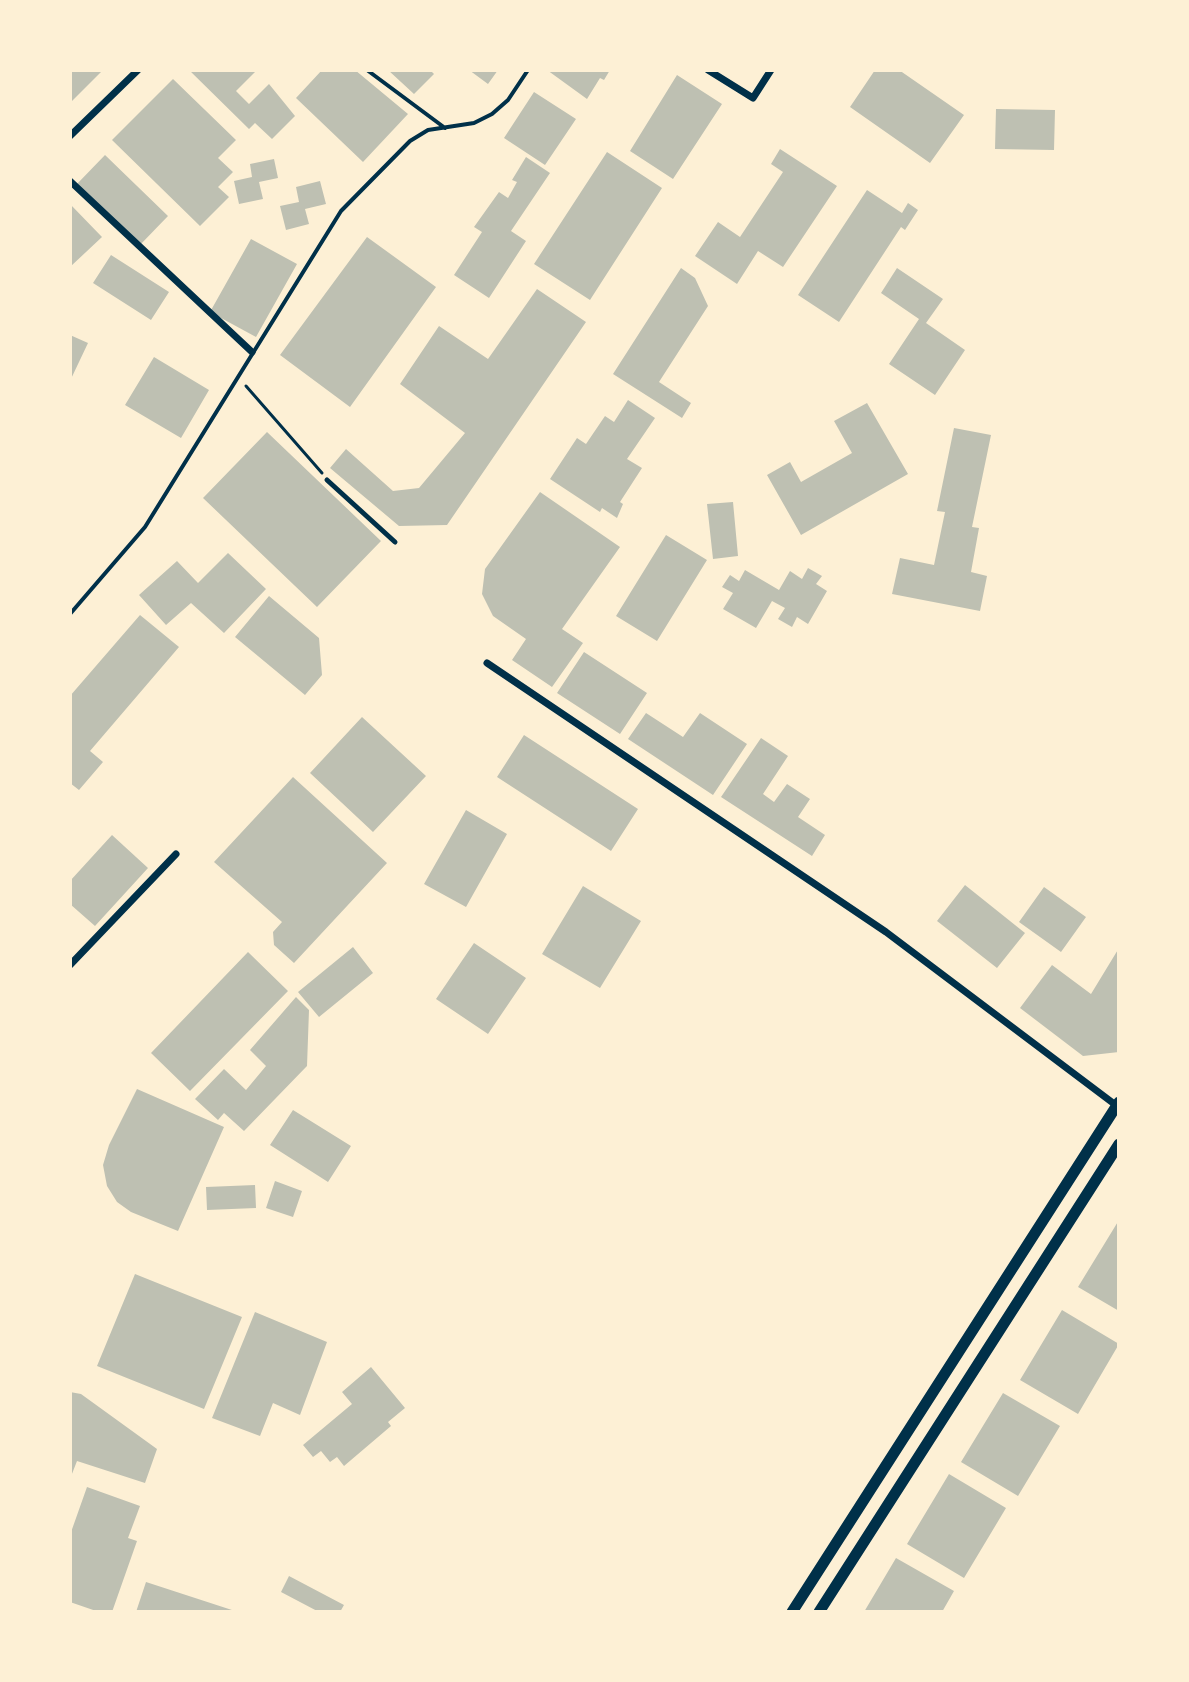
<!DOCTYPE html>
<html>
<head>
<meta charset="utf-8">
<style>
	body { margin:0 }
	#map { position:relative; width:1189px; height:1682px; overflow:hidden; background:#fdf0d5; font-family:Barlow,sans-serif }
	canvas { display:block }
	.frame { position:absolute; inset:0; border:72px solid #fdf0d5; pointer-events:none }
</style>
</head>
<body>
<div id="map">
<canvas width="1189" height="1682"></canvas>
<div class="frame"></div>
</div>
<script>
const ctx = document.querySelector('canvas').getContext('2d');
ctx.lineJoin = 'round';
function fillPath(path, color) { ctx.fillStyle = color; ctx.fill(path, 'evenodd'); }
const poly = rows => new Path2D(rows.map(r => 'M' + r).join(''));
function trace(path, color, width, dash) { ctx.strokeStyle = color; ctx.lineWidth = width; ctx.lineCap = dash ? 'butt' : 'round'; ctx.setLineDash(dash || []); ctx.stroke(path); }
fillPath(poly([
	[70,70,103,70,70,103],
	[189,70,257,70,236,91,249,104,269,84,295,116,272,139,255,123,249,129],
	[322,70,355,70,408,114,363,162,296,98],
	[388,70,430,70,434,74,414,94],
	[469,70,498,70,488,84],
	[547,70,610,70,604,80,600,78,587,99],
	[875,70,899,70,964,115,930,163,850,107],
	[677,75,722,104,673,179,630,151],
	[173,79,236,140,218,158,233,172,218,187,229,197,200,226,112,140],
	[534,92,576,119,545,165,504,138],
	[996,109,1055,110,1054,150,995,149],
	[780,149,837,186,783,267,758,251,737,284,695,256,718,222,740,237,783,172,771,164],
	[607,152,662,188,590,300,534,264],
	[105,155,168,216,139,246,76,185],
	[526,157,550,173,511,231,526,241,489,298,454,275,482,232,474,227,499,192,508,198,517,182,512,180],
	[274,159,278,178,259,182,263,199,239,204,234,181,252,177,250,164],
	[320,181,326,204,305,209,309,224,286,230,280,206,299,202,296,187],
	[867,190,902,213,908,203,918,210,905,230,901,227,839,322,798,295],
	[70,204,102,237,70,267],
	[367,237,436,287,350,407,280,355],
	[251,239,297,264,256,337,210,312],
	[111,255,169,292,151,320,93,283],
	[681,268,695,278,708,306,659,382,691,403,682,418,613,374],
	[897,268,943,299,926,323,965,350,935,395,889,364,919,319,881,293],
	[537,289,586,322,447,525,399,526,330,468,346,449,393,491,419,488,465,433,400,384,439,326,488,359],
	[70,335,88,343,70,381],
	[154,357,209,390,181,438,125,405],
	[628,400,655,418,627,459,642,468,620,502,623,504,617,518,602,508,600,512,550,479,577,438,586,444,605,416,614,422],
	[867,403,908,474,801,535,767,475,790,462,801,482,852,453,834,421],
	[954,428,991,435,972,527,979,528,971,572,987,576,980,611,892,594,900,558,934,565,945,512,937,511],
	[267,432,381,541,317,607,203,498],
	[540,492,620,547,562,629,583,643,552,687,512,660,526,639,493,616,482,594,485,569],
	[733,502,738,556,713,559,707,504],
	[666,535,707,560,657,641,616,616],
	[228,553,266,589,224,633,191,603,166,625,139,595,177,561,198,583],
	[808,568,822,576,816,584,827,591,808,624,797,617,792,627,778,619,785,608,772,601,756,628,723,609,733,593,722,587,730,575,739,581,745,570,779,590,790,571,802,579],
	[269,596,319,638,322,675,305,695,235,637],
	[140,615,179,647,90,751,103,762,79,790,70,783,70,696],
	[584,652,647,693,620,734,557,693],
	[646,713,683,737,700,713,747,744,713,795,628,739],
	[362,717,426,776,373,832,310,773],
	[524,735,638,809,611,851,497,777],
	[761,738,788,756,763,794,774,802,787,784,810,799,798,817,825,835,812,856,721,797],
	[293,777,387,863,294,963,274,945,273,932,282,922,214,862],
	[466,810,507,834,466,907,424,884],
	[112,835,148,868,95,926,70,904,70,881],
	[965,885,1025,933,997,968,937,921],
	[583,886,641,921,600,988,542,954],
	[1044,887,1086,917,1061,952,1019,922],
	[474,943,526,978,488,1034,436,999],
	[353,947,373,973,319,1017,298,992],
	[1119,948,1119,1052,1083,1056,1020,1008,1052,965,1091,994],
	[248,952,288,991,190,1091,151,1053],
	[296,997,309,1010,307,1066,244,1131,224,1113,218,1120,195,1099,224,1069,246,1090,266,1066,250,1050],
	[137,1089,224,1127,178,1231,131,1212,117,1202,107,1186,103,1165,109,1145],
	[293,1110,351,1146,328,1182,270,1145],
	[275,1181,302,1191,293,1217,266,1208],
	[255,1185,256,1208,207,1210,206,1187],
	[1119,1220,1119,1311,1078,1287],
	[135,1274,242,1317,204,1409,97,1366],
	[1062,1310,1119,1344,1078,1414,1020,1380],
	[255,1312,327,1342,300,1415,273,1403,260,1436,212,1418],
	[371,1367,405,1408,388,1422,391,1426,344,1466,337,1457,330,1462,321,1451,313,1457,303,1445,352,1404,342,1392],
	[70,1392,81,1394,157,1449,145,1483,77,1461,70,1479],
	[1003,1393,1060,1426,1018,1496,961,1462],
	[949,1474,1006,1508,964,1578,907,1544],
	[87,1487,140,1506,128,1538,137,1541,112,1612,99,1612,70,1602,70,1535],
	[896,1558,954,1591,942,1612,864,1612],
	[289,1576,344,1605,340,1612,319,1612,281,1592],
	[146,1582,235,1611,234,1612,136,1612]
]), '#bec0b2');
trace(poly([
	[246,386,322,473]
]), '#003049', 3);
trace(poly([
	[367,70,445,128],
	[70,614,145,527,341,211,410,141,428,130,474,123,492,114,508,100,528,70]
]), '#003049', 4);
trace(poly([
	[327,480,395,542]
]), '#003049', 5);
trace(poly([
	[708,70,753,98,771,70],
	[70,136,138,70],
	[70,181,252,352],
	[487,663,886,932,1117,1106],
	[70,965,176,854]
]), '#003049', 7);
trace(poly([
	[792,1612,1119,1102],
	[819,1612,1119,1144]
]), '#003049', 11);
</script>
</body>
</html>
